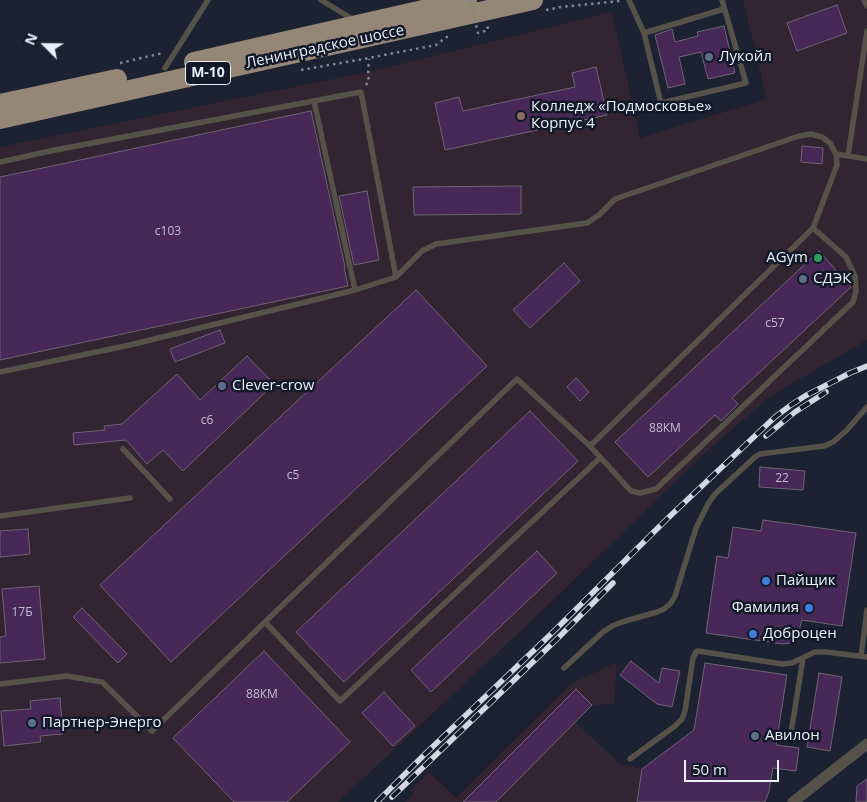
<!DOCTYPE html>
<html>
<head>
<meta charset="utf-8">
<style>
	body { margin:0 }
	#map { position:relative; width:867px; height:802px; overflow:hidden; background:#1c2232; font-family:"Open Sans",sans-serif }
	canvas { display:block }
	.north { position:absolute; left:20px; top:20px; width:50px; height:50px; -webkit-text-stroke:4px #131928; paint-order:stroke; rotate:293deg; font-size:14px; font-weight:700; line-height:20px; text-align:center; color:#eaeff9 }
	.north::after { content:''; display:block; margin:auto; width:18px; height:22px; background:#eaeff9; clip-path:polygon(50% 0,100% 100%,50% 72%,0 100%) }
	.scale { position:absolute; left:684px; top:760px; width:95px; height:22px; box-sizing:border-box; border:2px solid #eaeff9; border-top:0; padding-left:6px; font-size:15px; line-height:18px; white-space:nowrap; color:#eaeff9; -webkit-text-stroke:4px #131928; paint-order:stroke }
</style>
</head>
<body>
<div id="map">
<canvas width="867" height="802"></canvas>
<div class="north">N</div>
<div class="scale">50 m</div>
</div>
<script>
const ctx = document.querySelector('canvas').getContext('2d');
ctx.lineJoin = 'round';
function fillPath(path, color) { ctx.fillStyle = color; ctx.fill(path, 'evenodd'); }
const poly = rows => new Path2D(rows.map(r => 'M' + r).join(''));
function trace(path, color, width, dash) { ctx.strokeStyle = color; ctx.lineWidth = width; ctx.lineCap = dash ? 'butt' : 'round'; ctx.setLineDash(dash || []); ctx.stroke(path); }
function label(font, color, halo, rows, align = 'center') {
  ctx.font = font + ' "Open Sans",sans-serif'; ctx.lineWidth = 5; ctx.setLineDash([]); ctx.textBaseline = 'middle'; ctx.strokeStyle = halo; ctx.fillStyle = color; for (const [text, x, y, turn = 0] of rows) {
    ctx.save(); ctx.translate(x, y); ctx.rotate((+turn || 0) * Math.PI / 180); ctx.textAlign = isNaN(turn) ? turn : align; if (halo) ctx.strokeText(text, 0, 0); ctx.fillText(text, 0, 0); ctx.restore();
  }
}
fillPath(poly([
	[743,0,867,0,867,340,772,395,706,452,543,610,338,802,0,802,0,147,373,71,612,12,640,138,767,99],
	[617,662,614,704,592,705,575,722,620,764,642,769,637,802,405,802,414,794,410,790,429,772,456,798,571,684]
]), '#322531');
const building = poly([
	[837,5,847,33,797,51,787,23,837,5],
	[724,26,735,73,708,79,701,52,679,57,685,84,668,88,655,35,672,29,675,42,698,36,697,32,724,26],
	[596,67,607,115,445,150,435,103,459,97,463,111,575,87,572,73,596,67],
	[311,111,345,267,344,267,348,286,0,360,0,177,311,111],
	[802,146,823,148,822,164,801,162,802,146],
	[521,186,521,214,414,215,413,187,521,186],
	[367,191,379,260,354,265,339,196,367,191],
	[819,251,851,287,732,398,738,404,721,421,715,415,648,477,615,442,819,251],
	[564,263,580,281,530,328,513,310,564,263],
	[416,290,487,366,171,662,100,585,416,290],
	[220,330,225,343,175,362,170,349,220,330],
	[247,356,274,384,183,471,163,450,147,464,126,440,74,445,73,433,105,430,104,426,122,424,177,374,200,400,247,356],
	[576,378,589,392,580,401,567,387,576,378],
	[530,411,578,461,344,682,296,632,530,411],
	[760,467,805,471,803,490,759,487,760,467],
	[763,520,856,533,842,626,802,620,799,631,796,638,790,643,783,644,706,633,717,556,728,558,733,527,761,531,763,520],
	[28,529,30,554,0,557,0,531,28,529],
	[537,551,557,573,431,692,411,670,537,551],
	[39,586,45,659,0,663,0,637,6,636,2,589,39,586],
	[82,608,127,654,118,663,73,617,82,608],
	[264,651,350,742,287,802,234,802,173,738,264,651],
	[631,661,659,683,662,668,680,671,672,707,657,704,620,675,631,661],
	[705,663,787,675,776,745,799,748,796,771,773,768,769,791,765,802,637,802,642,769,694,730,705,663],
	[819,673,842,677,830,751,807,747,819,673],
	[576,689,592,705,496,802,463,802,576,689],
	[384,692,415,726,393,746,362,713,384,692],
	[60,698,63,734,40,736,41,742,4,746,1,711,31,709,30,701,60,698],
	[867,779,867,802,856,802,857,786,867,779]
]);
fillPath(building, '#472857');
trace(building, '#6e6375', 1);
trace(poly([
	[546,10,561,7,620,1],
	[120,63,163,53],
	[301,70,369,58,436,45,448,36],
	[366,85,369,81,368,75,369,59]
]), '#7f8592', 2.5, [2.5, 4]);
trace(poly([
	[321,0,354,20],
	[629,0,644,33,661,103,746,83,722,0],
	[864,0,867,6],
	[644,33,724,9],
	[165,68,208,0],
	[314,101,355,290],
	[836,154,867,159],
	[848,156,867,31],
	[0,162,50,151,361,92,396,277],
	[0,372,130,345,355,290,396,277,422,251,436,244,587,223,599,215,615,199,799,136,811,134,822,137,830,143,836,154,837,165,813,228,590,446,517,379,152,731,102,682,67,676,0,684],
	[590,446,631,491,640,493,656,489,853,302,856,291,855,276,846,257,813,228],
	[123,449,170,499],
	[0,516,130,498],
	[265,622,340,701,600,458],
	[861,656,867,610],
	[564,668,603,632,612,626,622,622,657,612,664,609,671,603,675,596,696,528,708,504,715,494,755,457,760,454,824,446,833,442,846,431,867,407],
	[791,733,803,658],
	[630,759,675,726,682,719,685,711,693,658,696,652,698,651,782,664,792,663,815,652,826,652,867,657]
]), '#565149', 5.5);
trace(poly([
	[793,802,867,744]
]), '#565149', 11);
trace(poly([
	[194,62,467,0],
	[0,104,117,79],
	[0,119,533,0]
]), '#948776', 20);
const rail = poly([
	[766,436,795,412,826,392],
	[392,797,558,638,613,583],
	[377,802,423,756,551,634,668,518,775,417,791,405,805,396,850,373,867,366]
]);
trace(rail, '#d2d7e2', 5.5);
trace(rail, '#131928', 4, [11]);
trace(poly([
	[470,0,478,33,488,30,487,23]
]), '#7f8592', 2.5, [2.5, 4]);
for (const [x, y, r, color] of [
	[709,57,5,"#5c6f8a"],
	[521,116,5,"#8d6e63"],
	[818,258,5,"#2e9e5b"],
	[803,279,5,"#5c6f8a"],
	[222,386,5,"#5c6f8a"],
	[766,581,5,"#3f7fe0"],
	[809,608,5,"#3f7fe0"],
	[753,634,5,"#3f7fe0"],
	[32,723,5,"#5c6f8a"],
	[755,736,5,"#5c6f8a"]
]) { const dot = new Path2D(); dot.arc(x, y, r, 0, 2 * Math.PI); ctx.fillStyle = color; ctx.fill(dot); trace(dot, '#131928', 2); }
label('12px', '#c1bdd0', null, [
	["c103",168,232],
	["с57",775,324],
	["с6",207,421],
	["88КМ",665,429],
	["с5",293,476],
	["22",782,479],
	["17Б",22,613],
	["88КМ",262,695]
]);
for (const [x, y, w] of [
	[208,73,45]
]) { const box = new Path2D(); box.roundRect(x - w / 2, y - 11.5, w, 23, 4); ctx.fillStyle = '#131928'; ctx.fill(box); trace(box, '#eaeff9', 1); }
label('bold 14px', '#eaeff9', null, [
	["М-10",208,73]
]);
label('15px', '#eaeff9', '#131928', [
	["Ленинградское шоссе",325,47,-12]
]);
label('15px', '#eaeff9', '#131928', [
	["Лукойл",719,57],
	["Колледж «Подмосковье»",531,107],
	["Корпус 4",531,124],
	["AGym",808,258,"right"],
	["СДЭК",813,279],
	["Clever-crow",232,386],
	["Пайщик",776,581],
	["Фамилия",799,608,"right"],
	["Доброцен",763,634],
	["Партнер-Энерго",42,723],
	["Авилон",765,736]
], 'left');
</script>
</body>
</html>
